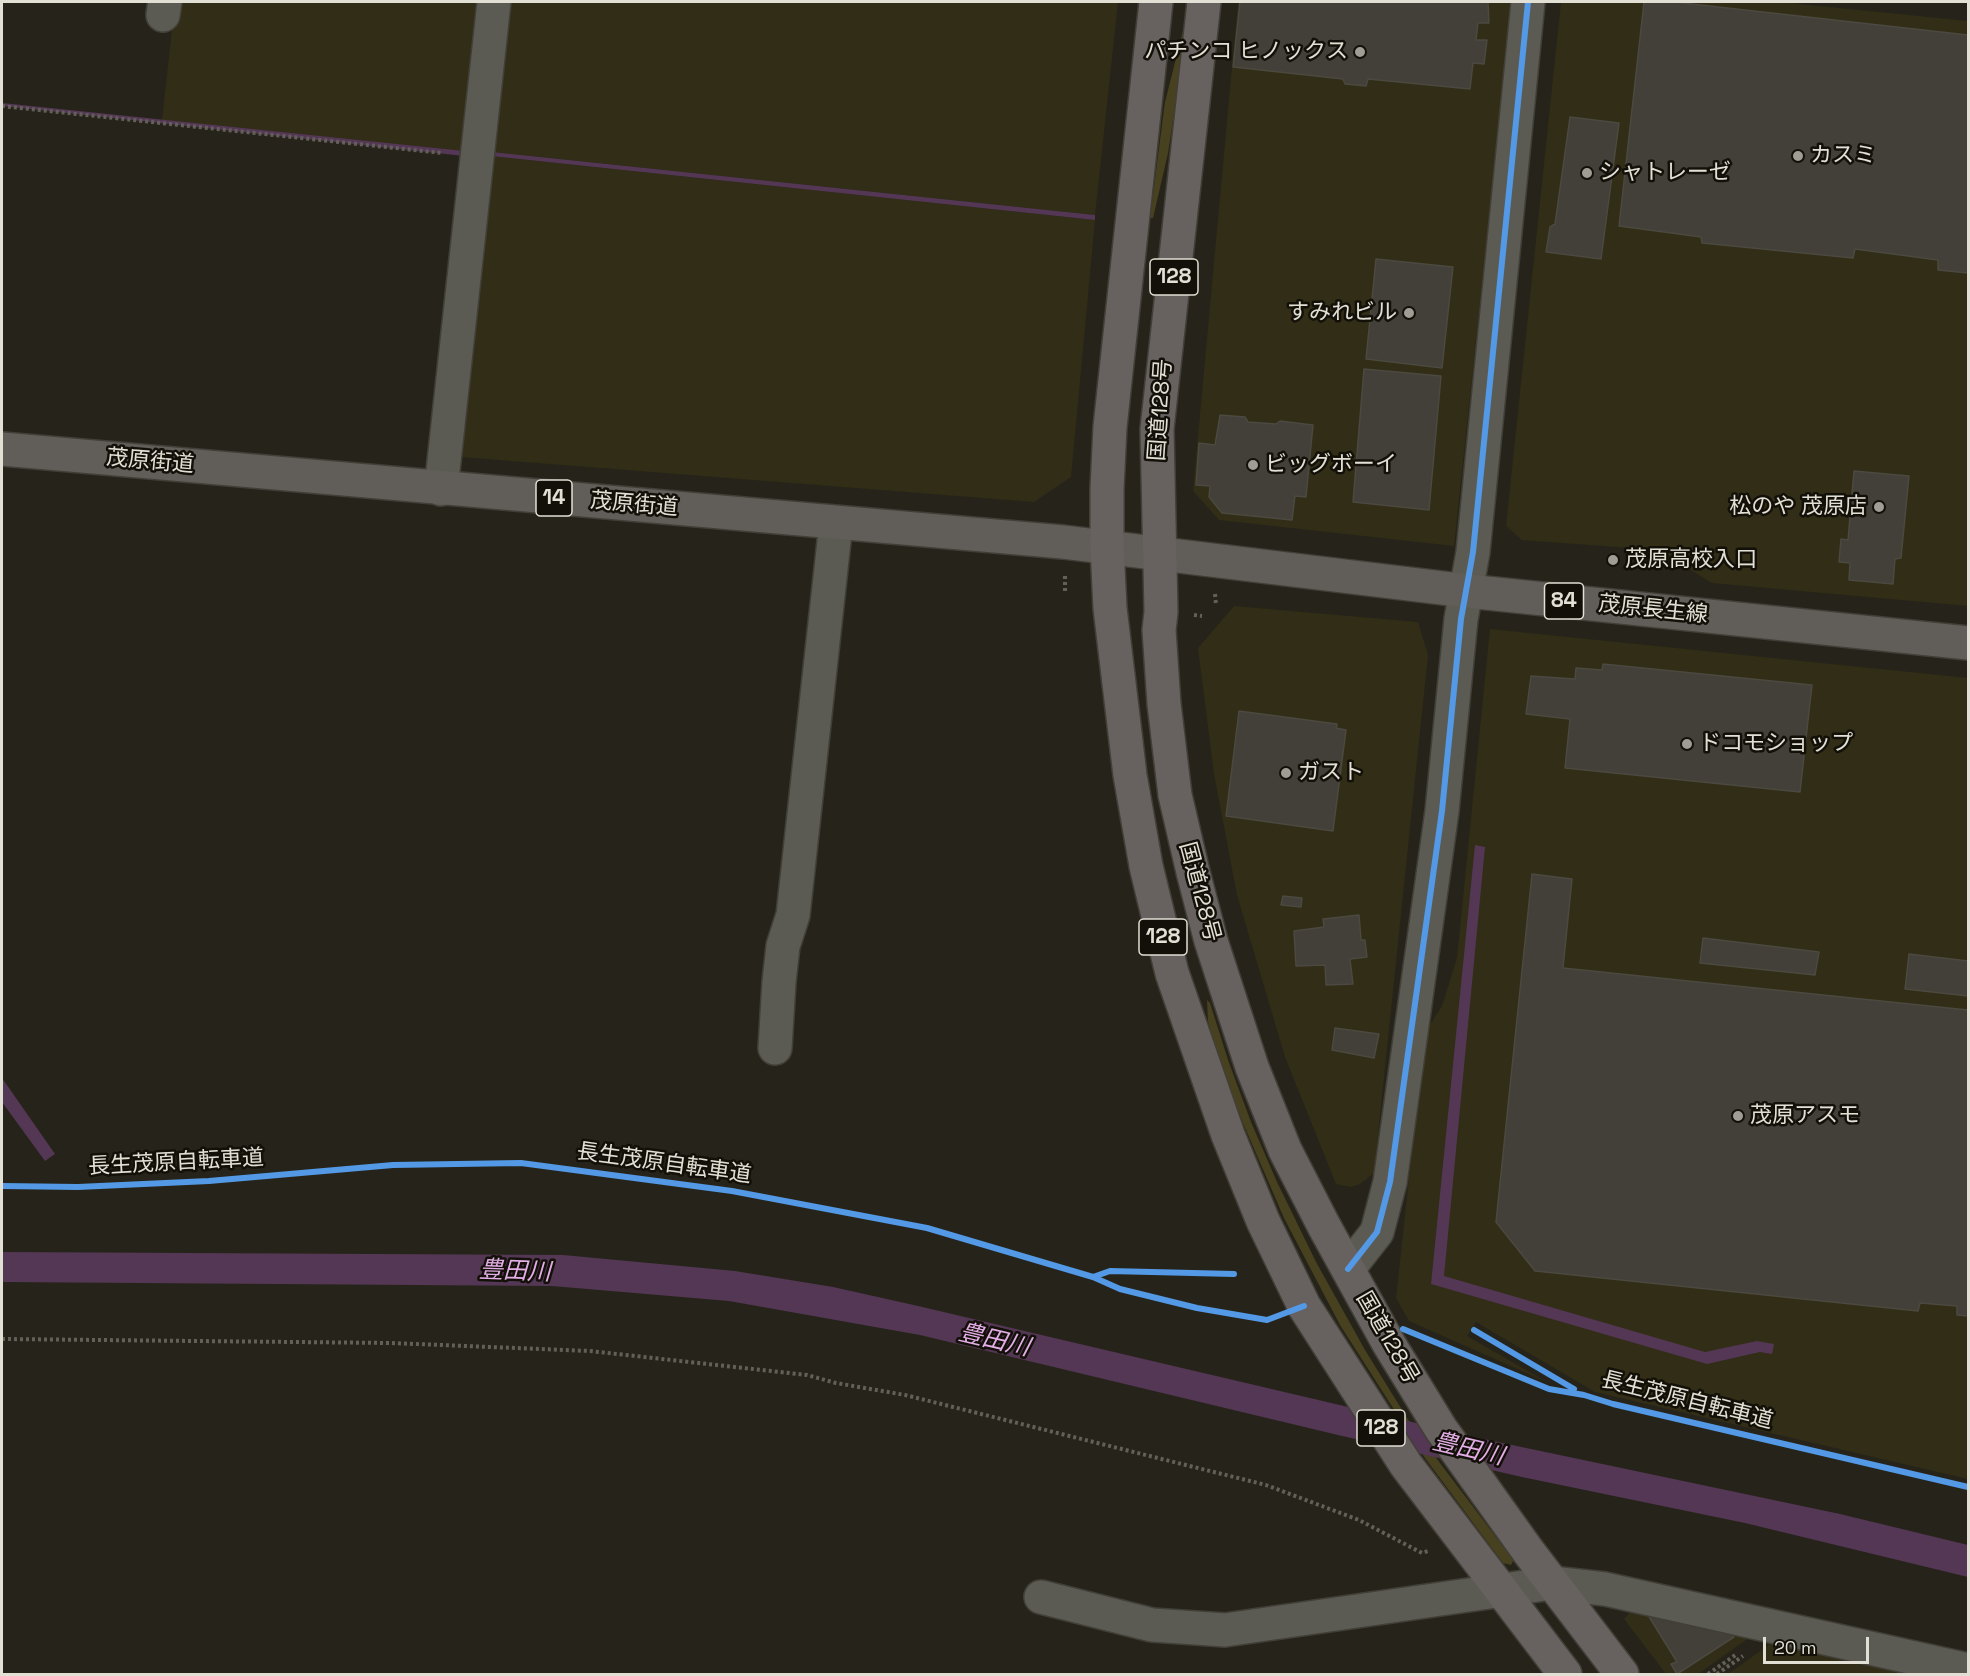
<!DOCTYPE html>
<html>
<head>
<meta charset="utf-8">
<style>
	body { margin:0 }
	#map { position:relative; width:1970px; height:1676px; overflow:hidden; background:#26241a; font-family:"Space Grotesk",sans-serif }
	canvas { display:block }
	.frame { position:absolute; inset:0; border:3px solid #e2e0d5; pointer-events:none }
	.scale { position:absolute; left:1763px; top:1637px; width:106px; height:27px; box-sizing:border-box; border:3px solid #e2e0d5; border-top:0; padding-left:8px; font-size:18px; line-height:21px; white-space:nowrap; color:#e2e0d5; -webkit-text-stroke:4px #121008; paint-order:stroke }
</style>
</head>
<body>
<div id="map">
<canvas width="1970" height="1676"></canvas>
<div class="frame"></div>
<div class="scale">20 m</div>
</div>
<script>
const ctx = document.querySelector('canvas').getContext('2d');
ctx.lineJoin = 'round';
function fillPath(path, color) { ctx.fillStyle = color; ctx.fill(path, 'evenodd'); }
const poly = rows => new Path2D(rows.map(r => 'M' + r).join(''));
function trace(path, color, width, dash) { ctx.strokeStyle = color; ctx.lineWidth = width; ctx.lineCap = dash ? 'butt' : 'round'; ctx.setLineDash(dash || []); ctx.stroke(path); }
function label(font, color, halo, rows, align = 'center') {
  ctx.font = font + ' "Space Grotesk","Noto Sans JP",sans-serif'; ctx.lineWidth = 5; ctx.setLineDash([]); ctx.textBaseline = 'middle'; ctx.strokeStyle = halo; ctx.fillStyle = color; for (const [text, x, y, turn = 0] of rows) {
    ctx.save(); ctx.translate(x, y); ctx.rotate((+turn || 0) * Math.PI / 180); ctx.textAlign = isNaN(turn) ? turn : align; if (halo) ctx.strokeText(text, 0, 0); ctx.fillText(text, 0, 0); ctx.restore();
  }
}
fillPath(poly([
	[175,2,481,2,465,151,162,120],
	[507,2,1118,2,1095,215,492,152],
	[1238,2,1512,2,1454,546,1219,520,1193,491],
	[1561,2,1780,2,1968,21,1968,606,1712,583,1658,550,1522,540,1506,526],
	[491,156,1095,220,1071,477,1034,502,461,457],
	[1234,606,1418,622,1428,655,1374,1173,1360,1184,1351,1187,1336,1184,1285,1057,1237,895,1214,774,1198,648],
	[1490,629,1968,678,1968,1479,1595,1392,1476,1322,1467,1336,1547,1382,1409,1321,1396,1298,1425,1032,1442,1006,1457,958],
	[1634,1608,1753,1635,1698,1674,1666,1674,1624,1619],
	[1777,1639,1934,1674,1728,1674]
]), '#312d16');
fillPath(poly([
	[1184,27,1186,28,1186,35,1168,153,1153,218,1150,218,1165,102],
	[1207,1000,1210,1003,1228,1060,1251,1122,1277,1182,1316,1262,1365,1350,1412,1426,1511,1557,1513,1561,1511,1565,1503,1563,1425,1458,1340,1325,1284,1218,1243,1123,1214,1048,1208,1021]
]), '#48411f');
fillPath(poly([
	[2,103,465,151,464,156,2,106],
	[492,152,1095,215,1095,220,491,156],
	[1475,845,1485,847,1444,1276,1705,1352,1757,1341,1774,1344,1772,1354,1760,1352,1707,1364,1431,1284],
	[2,1078,55,1154,45,1161,2,1102],
	[2,1252,563,1255,735,1271,833,1287,918,1306,1493,1441,1840,1514,1968,1545,1968,1577,1745,1523,1522,1477,1338,1435,920,1335,729,1301,552,1286,2,1282]
]), '#543754');
const building = poly([
	[1240,2,1488,2,1489,23,1478,23,1476,40,1487,40,1484,64,1473,63,1470,89,1368,79,1366,86,1345,84,1343,79,1233,67,1240,2],
	[1644,2,1674,2,1968,35,1968,273,1938,270,1938,260,1855,249,1853,258,1702,243,1701,237,1619,226,1644,2],
	[1570,117,1619,123,1601,259,1546,252,1550,227,1555,224,1570,117],
	[1376,259,1453,267,1442,368,1366,359,1376,259],
	[1364,369,1441,376,1429,510,1353,502,1364,369],
	[1220,415,1245,417,1248,422,1276,424,1280,421,1313,425,1306,497,1295,496,1292,520,1222,513,1209,497,1210,486,1196,485,1199,443,1215,445,1220,415],
	[1854,471,1909,476,1901,558,1895,559,1893,584,1849,580,1850,563,1839,562,1841,539,1848,540,1854,471],
	[1603,664,1812,685,1800,792,1565,768,1570,719,1526,714,1531,676,1575,679,1576,668,1602,670,1603,664],
	[1239,711,1337,724,1336,728,1346,730,1333,831,1226,816,1239,711],
	[1532,874,1572,879,1563,968,1968,1010,1968,1316,1957,1315,1957,1306,1920,1303,1918,1311,1535,1271,1496,1222,1532,874],
	[1283,896,1302,898,1301,907,1281,905,1283,896],
	[1359,915,1361,940,1365,940,1367,957,1350,959,1353,984,1326,985,1325,965,1296,966,1294,931,1324,927,1323,919,1359,915],
	[1703,938,1819,952,1815,975,1700,963,1703,938],
	[1909,954,1968,961,1968,996,1905,989,1909,954],
	[1335,1028,1379,1034,1374,1058,1332,1050,1335,1028],
	[1648,1615,1733,1635,1734,1637,1677,1674,1671,1664,1677,1662,1648,1615]
]);
fillPath(building, '#424038');
trace(building, '#4b4940', 1.5);
const minor = poly([
	[163,15,165,2],
	[441,489,494,2],
	[775,1048,779,982,783,946,793,915,836,523],
	[1348,1269,1377,1232,1390,1182,1442,811,1461,619,1473,552,1528,2],
	[1041,1597,1152,1625,1225,1630,1552,1583,1605,1589,1968,1670]
]);
const major = poly([
	[2,449,1063,542,1467,591,1968,643]
]);
const highway = poly([
	[1156,2,1110,427,1107,489,1107,547,1110,608,1130,775,1146,866,1172,973,1228,1135,1263,1221,1304,1306,1406,1465,1565,1674],
	[1204,2,1157,429,1161,612,1159,630,1164,704,1175,795,1193,872,1211,941,1252,1067,1285,1150,1324,1226,1389,1344,1441,1429,1528,1551,1622,1674]
]);
trace(minor, '#413f37', 36);
trace(major, '#413f37', 36);
trace(highway, '#413f37', 36);
trace(poly([
	[2,106,442,153],
	[1065,576,1065,591],
	[1215,594,1216,605],
	[1194,615,1202,616],
	[2,1339,391,1343,590,1351,807,1375,836,1383,905,1395,1266,1485,1359,1520,1422,1553,1428,1551],
	[1708,1674,1737,1654],
	[1717,1674,1743,1656]
]), '#626059', 4, [3, 3]);
trace(minor, '#5c5b53', 33);
trace(major, '#615d59', 33);
trace(highway, '#676260', 33);
trace(poly([
	[2,1186,78,1187,209,1181,393,1165,521,1163,732,1191,927,1228,1093,1277,1120,1289,1197,1308,1267,1320,1304,1306],
	[1348,1269,1377,1232,1390,1182,1442,811,1461,619,1473,552,1528,2],
	[1093,1277,1110,1271,1234,1274],
	[1403,1329,1549,1389,1584,1395,1613,1404,1968,1487],
	[1474,1330,1574,1389]
]), '#5399e6', 6);
for (const [x, y, r, color] of [
	[1360,52,6,"#a09e94"],
	[1798,156,6,"#a09e94"],
	[1587,173,6,"#a09e94"],
	[1409,313,6,"#a09e94"],
	[1253,465,6,"#a09e94"],
	[1879,507,6,"#a09e94"],
	[1613,560,6,"#a09e94"],
	[1687,744,6,"#a09e94"],
	[1286,773,6,"#a09e94"],
	[1738,1116,6,"#a09e94"]
]) { const dot = new Path2D(); dot.arc(x, y, r, 0, 2 * Math.PI); ctx.fillStyle = color; ctx.fill(dot); trace(dot, '#121008', 2); }
for (const [x, y, w] of [
	[1174,277,48],
	[554,498,36],
	[1564,601,39],
	[1163,937,48],
	[1381,1428,48]
]) { const box = new Path2D(); box.roundRect(x - w / 2, y - 18, w, 36, 4.5); ctx.fillStyle = '#121008'; ctx.fill(box); trace(box, '#e2e0d5', 1.5); }
label('bold 21px', '#e2e0d5', null, [
	["128",1174,277],
	["14",554,498],
	["84",1564,601],
	["128",1163,937],
	["128",1381,1428]
]);
label('22px', '#e2e0d5', '#121008', [
	["パチンコ ヒノックス",1348,52,"right"],
	["カスミ",1810,156],
	["シャトレーゼ",1599,173],
	["すみれビル",1397,313,"right"],
	["ビッグボーイ",1265,465],
	["松のや 茂原店",1867,507,"right"],
	["茂原高校入口",1625,560],
	["ドコモショップ",1699,744],
	["ガスト",1298,773],
	["茂原アスモ",1750,1116]
], 'left');
label('22px', '#e2e0d5', '#121008', [
	["国道128号",1161,410,-86],
	["茂原街道",150,462,5],
	["茂原街道",634,505,5],
	["茂原長生線",1653,610,6],
	["国道128号",1199,892,75],
	["長生茂原自転車道",176,1163,-3],
	["長生茂原自転車道",664,1164,8],
	["国道128号",1387,1338,60],
	["長生茂原自転車道",1687,1401,14]
]);
label('italic 24px', '#e3aee6', '#121008', [
	["豊田川",515,1272,2],
	["豊田川",994,1341,13],
	["豊田川",1468,1450,13]
]);
</script>
</body>
</html>
